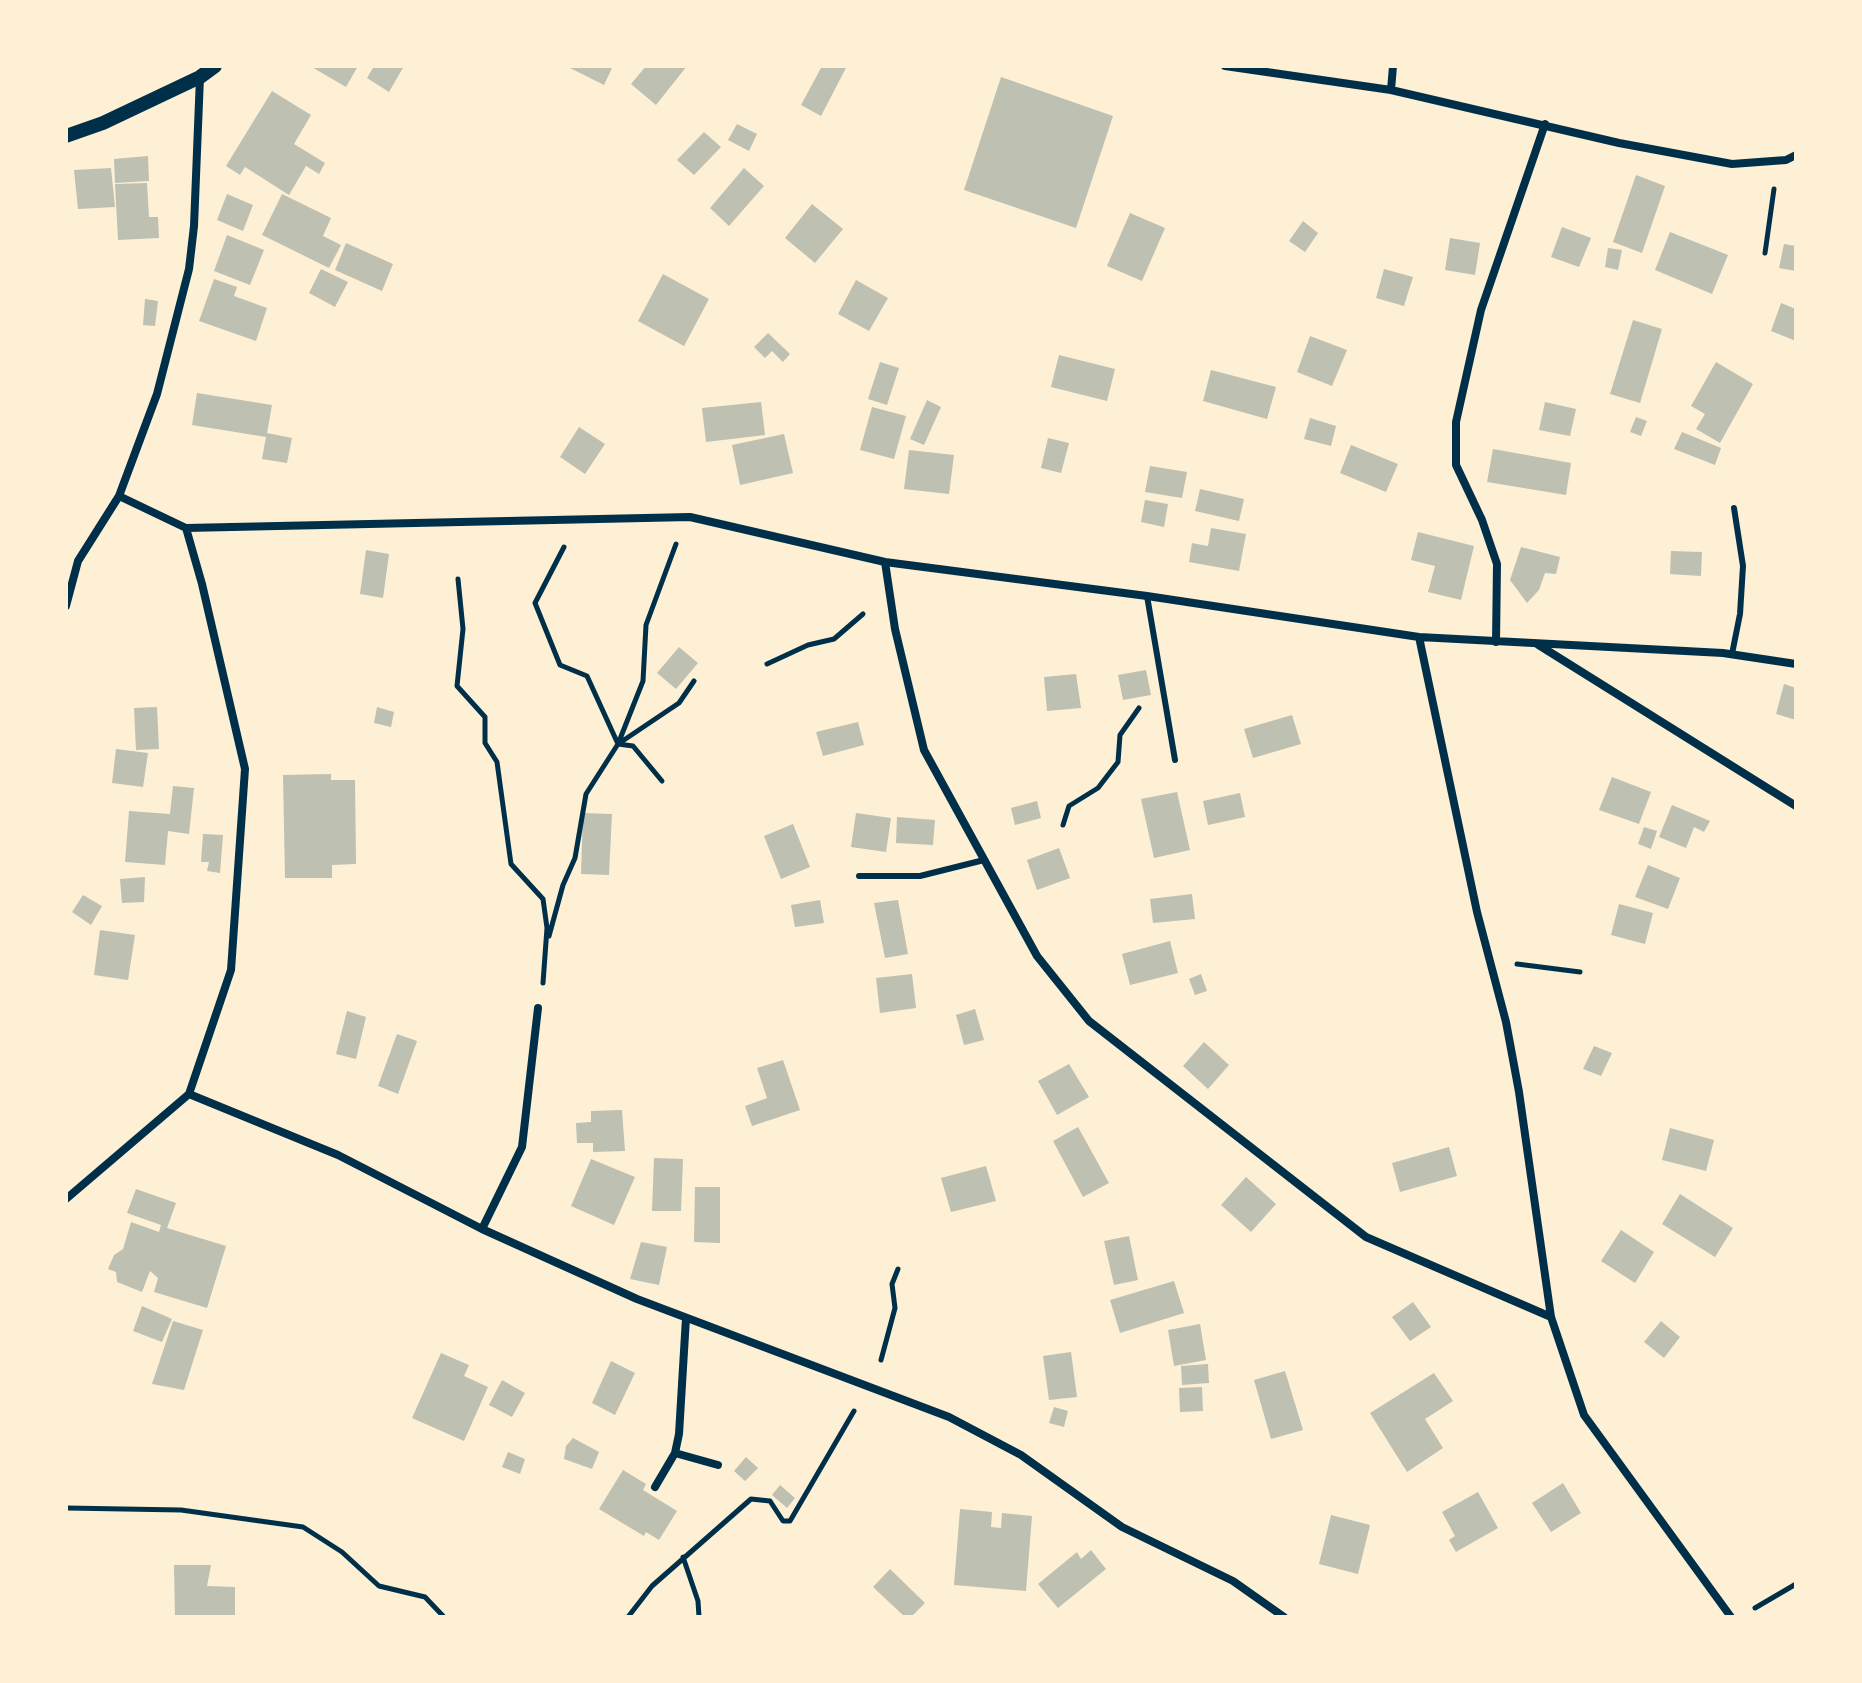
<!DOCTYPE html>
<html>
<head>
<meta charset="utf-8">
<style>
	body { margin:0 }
	#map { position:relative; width:1862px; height:1683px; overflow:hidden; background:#fdf0d5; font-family:Signika,sans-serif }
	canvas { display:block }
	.frame { position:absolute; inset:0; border:68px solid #fdf0d5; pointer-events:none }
</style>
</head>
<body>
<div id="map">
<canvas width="1862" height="1683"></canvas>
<div class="frame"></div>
</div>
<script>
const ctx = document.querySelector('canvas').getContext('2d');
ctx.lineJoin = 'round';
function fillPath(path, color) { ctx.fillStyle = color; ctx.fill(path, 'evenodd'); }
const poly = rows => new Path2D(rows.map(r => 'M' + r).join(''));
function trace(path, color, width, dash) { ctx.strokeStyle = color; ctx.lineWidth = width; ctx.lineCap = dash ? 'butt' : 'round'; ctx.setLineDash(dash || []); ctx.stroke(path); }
fillPath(poly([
	[310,66,358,66,346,87],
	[374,66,404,66,389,92,367,78],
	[566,66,613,66,604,85],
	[646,66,687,66,656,105,631,84],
	[822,66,847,66,821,116,801,105],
	[1001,77,1113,116,1076,228,964,190],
	[272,91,311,115,294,144,325,163,319,174,306,166,289,195,245,167,240,175,226,166],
	[737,124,757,134,749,151,728,140],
	[704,132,721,147,694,175,677,160],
	[148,156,149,181,115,183,114,159],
	[111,168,115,207,78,209,74,170],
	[744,168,764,186,729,226,710,208],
	[1636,175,1665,186,1642,253,1613,242],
	[147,183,149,217,158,217,159,238,118,240,115,184],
	[227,194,253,205,243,231,217,220],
	[282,194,331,218,323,236,341,245,329,268,262,235],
	[812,204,843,229,815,263,785,238],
	[1130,213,1165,228,1142,281,1107,266],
	[1303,221,1318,233,1305,252,1289,241],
	[1562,227,1591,238,1579,267,1551,257],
	[1670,232,1728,255,1712,294,1655,270],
	[227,235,264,250,250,285,214,271],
	[1450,238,1480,243,1475,275,1445,270],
	[346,243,393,264,382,291,335,270],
	[1784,244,1796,246,1796,271,1779,268],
	[1608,248,1622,250,1618,270,1605,267],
	[321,269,348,282,335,307,309,293],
	[1384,269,1413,277,1404,306,1376,298],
	[663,274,709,299,684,346,638,321],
	[214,279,237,287,234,296,267,308,256,341,199,321],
	[856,280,888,298,869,331,838,314],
	[145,299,158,301,155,326,143,325],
	[1781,303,1796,309,1796,341,1771,331],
	[1633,320,1662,329,1640,403,1610,394],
	[768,333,790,354,783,362,772,351,765,358,754,347],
	[1310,336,1347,350,1332,386,1297,372],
	[1059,355,1115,369,1107,401,1051,387],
	[880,362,899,368,887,405,868,399],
	[1716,362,1753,384,1720,443,1696,429,1705,414,1691,406],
	[1211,370,1276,387,1267,419,1203,401],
	[197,393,272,405,267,433,292,438,287,463,262,459,266,437,192,425],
	[927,400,941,407,924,445,910,439],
	[761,402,765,435,706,442,702,408],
	[1545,402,1576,409,1570,436,1539,430],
	[872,407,906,416,894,459,860,450],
	[1636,417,1647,421,1641,436,1630,432],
	[1310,418,1336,426,1331,446,1304,439],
	[579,427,605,444,585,474,560,457],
	[1682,432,1721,448,1715,465,1674,449],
	[784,434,793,473,740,485,732,445],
	[1048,438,1069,443,1061,473,1041,468],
	[1351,445,1398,464,1386,492,1340,473],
	[1493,449,1571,463,1566,495,1487,482],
	[909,450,954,455,949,494,904,489],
	[1150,466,1187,472,1182,498,1145,492],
	[1200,489,1244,499,1239,521,1195,511],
	[1145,500,1168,504,1164,527,1141,522],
	[1211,528,1246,534,1239,571,1189,562,1192,543,1208,546],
	[1418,532,1474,546,1461,600,1428,592,1435,566,1411,560],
	[1521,547,1560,557,1556,574,1545,573,1539,590,1527,603,1510,580],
	[366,550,389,554,383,598,360,594],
	[1671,551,1702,552,1701,576,1670,574],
	[679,647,698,663,676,689,657,673],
	[1146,670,1151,695,1123,700,1118,675],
	[1076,674,1081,708,1047,711,1044,677],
	[1784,684,1796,688,1796,720,1776,714],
	[157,707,159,749,136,750,134,708],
	[377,707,394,712,391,727,374,723],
	[1292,715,1301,744,1253,758,1244,729],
	[858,722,864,745,823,756,816,732],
	[116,749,148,753,143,787,112,783],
	[331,774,331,780,355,780,356,864,332,865,332,878,285,878,283,775],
	[1612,777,1651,792,1639,824,1599,810],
	[173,786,194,788,189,834,168,831,165,865,125,862,129,811,170,814],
	[1177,792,1190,850,1154,858,1141,799],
	[1240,793,1245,817,1208,825,1203,801],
	[1037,801,1041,818,1015,825,1011,808],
	[1672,805,1710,821,1704,832,1694,827,1686,848,1659,837],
	[583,813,612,814,609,875,581,874],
	[856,813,891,818,886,852,851,847],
	[897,817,935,820,933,845,896,843],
	[793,824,810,867,781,879,764,836],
	[1644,827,1657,831,1651,849,1638,844],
	[203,834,223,835,220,873,207,871,209,862,201,862],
	[1059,848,1070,878,1037,890,1027,860],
	[1648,865,1680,878,1668,909,1635,897],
	[145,877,144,902,122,903,120,879],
	[1192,894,1195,919,1153,923,1150,899],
	[83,895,102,906,91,925,72,912],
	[820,900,824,923,795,927,791,905],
	[898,900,908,954,885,958,874,903],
	[1619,904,1653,913,1645,944,1611,935],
	[100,930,135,935,128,980,94,975],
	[1170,941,1178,973,1130,985,1122,954],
	[912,974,916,1008,880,1013,876,978],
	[1201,974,1207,991,1195,995,1189,979],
	[975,1009,984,1040,964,1045,956,1015],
	[347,1011,366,1017,356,1059,336,1054],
	[397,1034,417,1041,398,1094,378,1086],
	[1204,1042,1229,1065,1208,1089,1183,1066],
	[1594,1046,1612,1053,1601,1076,1583,1069],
	[783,1060,800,1110,752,1126,745,1106,767,1098,757,1068],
	[1069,1064,1089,1097,1057,1115,1038,1081],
	[622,1110,625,1151,593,1152,593,1143,577,1143,576,1123,591,1122,591,1111],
	[1078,1127,1109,1183,1083,1197,1053,1141],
	[1670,1128,1714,1140,1706,1171,1662,1160],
	[1449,1147,1457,1176,1400,1192,1392,1163],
	[654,1158,683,1159,681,1211,652,1211],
	[591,1159,635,1177,614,1225,571,1206],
	[986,1166,996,1201,951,1212,941,1178],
	[1246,1177,1276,1204,1251,1232,1221,1205],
	[695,1187,720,1187,720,1243,694,1242],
	[136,1189,176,1203,167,1228,226,1246,207,1308,154,1292,158,1278,150,1271,142,1292,117,1282,116,1272,108,1269,114,1255,123,1249,131,1222,159,1232,161,1225,127,1213],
	[1680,1194,1733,1228,1715,1257,1662,1224],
	[1621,1230,1654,1252,1635,1283,1601,1261],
	[1129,1236,1138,1280,1114,1285,1104,1241],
	[641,1242,667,1247,659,1285,630,1279],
	[1174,1281,1184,1313,1120,1333,1110,1300],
	[1413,1302,1431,1327,1410,1341,1392,1317],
	[142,1306,172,1319,162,1342,133,1331],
	[173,1321,203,1330,184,1390,152,1384],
	[1661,1321,1680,1337,1664,1358,1644,1342],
	[1200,1324,1206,1360,1174,1366,1168,1330],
	[1071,1352,1077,1397,1049,1400,1043,1356],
	[441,1353,469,1365,464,1376,488,1387,464,1441,412,1418],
	[611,1361,635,1373,615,1415,592,1403],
	[1208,1364,1209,1383,1182,1385,1181,1366],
	[1285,1371,1303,1430,1271,1439,1254,1380],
	[1434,1373,1453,1401,1425,1419,1443,1448,1407,1472,1370,1413],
	[502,1380,525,1393,512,1417,489,1405],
	[1202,1387,1203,1411,1180,1412,1179,1388],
	[1054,1407,1068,1411,1064,1427,1049,1423],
	[573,1438,599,1452,592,1469,564,1459,566,1446],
	[508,1452,525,1459,520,1474,502,1467],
	[746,1457,758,1468,745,1481,734,1471],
	[623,1470,646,1484,643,1490,677,1511,659,1540,646,1532,644,1536,599,1509],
	[1563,1483,1581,1513,1551,1532,1532,1503],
	[780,1485,795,1498,787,1508,772,1495],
	[1478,1492,1498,1528,1456,1552,1449,1540,1455,1536,1442,1512],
	[960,1509,992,1512,991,1527,1001,1528,1002,1513,1032,1516,1026,1591,954,1585],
	[1331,1515,1370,1525,1358,1574,1319,1564],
	[1091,1550,1106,1569,1058,1608,1038,1584,1077,1552,1081,1559],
	[174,1565,211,1565,207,1586,235,1587,235,1617,175,1617],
	[890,1569,925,1603,911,1617,905,1617,873,1587]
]), '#bec0b2');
trace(poly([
	[1765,253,1774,189],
	[564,547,535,603,560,665,587,676,618,744],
	[458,579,463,629,457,686,485,717,485,743,497,762,511,864,543,899,547,928,543,983],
	[767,664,808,645,834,639,863,614],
	[618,744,643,681,646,625,676,544],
	[618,744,679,703,694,681],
	[1063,825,1069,806,1098,788,1118,762,1120,735,1139,708],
	[549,936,563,885,575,858,586,794,618,744,633,746,662,781],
	[1517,964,1580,972],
	[881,1360,895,1308,892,1284,898,1269],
	[66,1508,181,1510,303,1527,342,1552,379,1586,425,1597,444,1617],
	[683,1557,698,1601,699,1617],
	[1755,1608,1796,1584],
	[628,1617,652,1586,751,1499,770,1501,783,1521,790,1521,854,1411]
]), '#003049', 5);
trace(poly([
	[1147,596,1175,760],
	[1732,654,1740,614,1743,566,1734,508],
	[859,876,920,876,984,860]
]), '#003049', 6);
trace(poly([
	[1225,66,1391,90,1619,143,1732,164,1786,160,1796,155],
	[1391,90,1393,66],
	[186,528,690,517,885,562,1147,596,1419,637,1723,653,1796,664],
	[885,562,895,629,924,750,1037,956,1089,1021,1366,1237,1551,1317],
	[66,606,78,561,119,496,157,394,189,269,194,226,200,77],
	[1419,637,1477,912,1506,1022,1519,1092,1551,1317,1584,1415,1731,1617],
	[1496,642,1497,564,1482,520,1456,465,1456,422,1481,310,1545,124],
	[1537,644,1796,806],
	[189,1094,338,1155,482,1229,637,1299,949,1417,1021,1455,1122,1527,1233,1581,1284,1617],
	[66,1199,189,1094,231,970,245,769,202,584,186,528,119,496],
	[482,1229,522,1147,538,1008],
	[675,1453,718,1465],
	[655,1487,675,1453,679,1434,686,1318]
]), '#003049', 8);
trace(poly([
	[66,136,103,123,200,77,215,66]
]), '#003049', 14);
</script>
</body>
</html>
